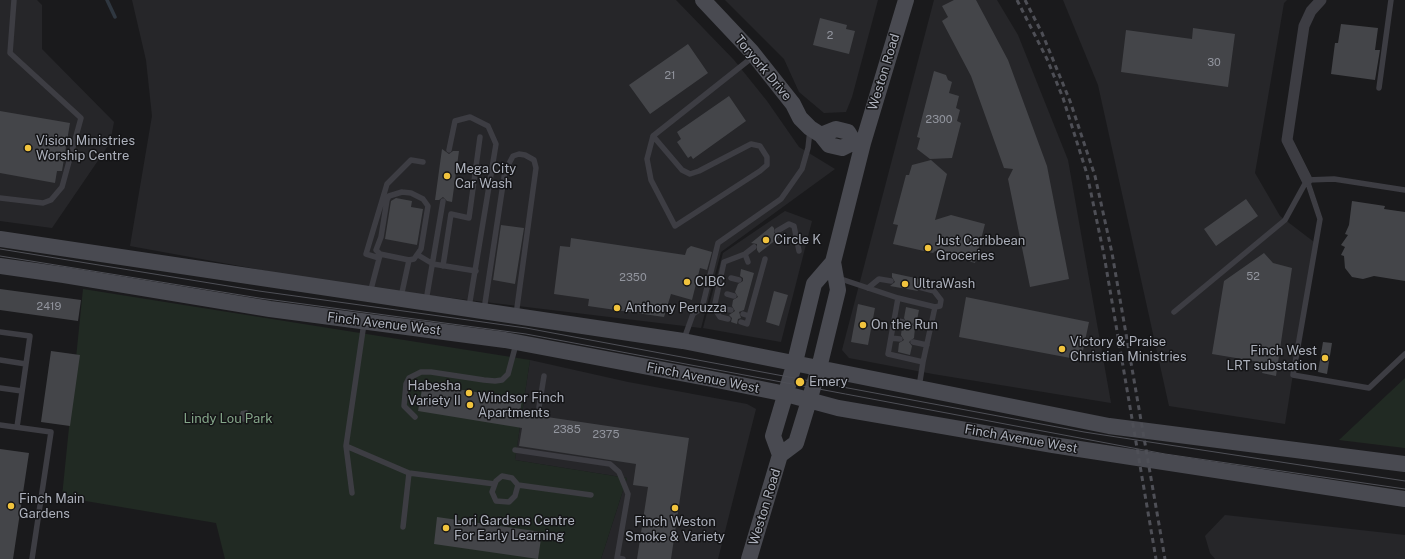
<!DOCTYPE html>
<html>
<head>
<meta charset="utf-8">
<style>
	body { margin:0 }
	canvas { display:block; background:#1a1a1c }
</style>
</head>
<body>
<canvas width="1405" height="559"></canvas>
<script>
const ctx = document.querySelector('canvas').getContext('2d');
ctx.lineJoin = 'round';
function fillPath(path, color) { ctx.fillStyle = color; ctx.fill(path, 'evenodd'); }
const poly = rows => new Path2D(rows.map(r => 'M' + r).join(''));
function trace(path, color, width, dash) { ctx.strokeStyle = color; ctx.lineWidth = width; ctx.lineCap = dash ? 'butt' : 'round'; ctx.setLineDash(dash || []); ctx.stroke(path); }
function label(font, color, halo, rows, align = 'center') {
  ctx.font = font + ' "Public Sans",sans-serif'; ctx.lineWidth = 3; ctx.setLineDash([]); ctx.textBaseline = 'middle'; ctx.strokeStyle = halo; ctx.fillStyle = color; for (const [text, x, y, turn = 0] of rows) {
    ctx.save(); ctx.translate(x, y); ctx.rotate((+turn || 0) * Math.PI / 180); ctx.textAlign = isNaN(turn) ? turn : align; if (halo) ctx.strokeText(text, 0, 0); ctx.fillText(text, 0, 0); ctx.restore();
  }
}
fillPath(poly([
	[0,0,37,0,42,5,42,49,114,122,110,143,52,228,0,221],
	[132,0,676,0,734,60,767,101,799,147,835,169,721,252,701,328,435,296,404,296,130,246,152,116,146,60],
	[725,0,878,0,852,97,846,112,824,113,799,92,784,59],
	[934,0,997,0,1018,35,1068,160,1111,403,933,374,849,358,842,350],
	[1063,0,1287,0,1284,3,1255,173,1280,216,1314,242,1285,424,1169,406,1098,85],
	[785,211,812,221,781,342,703,328,723,253],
	[530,360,628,382,747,404,756,409,718,559,601,559,627,478,515,460],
	[1225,515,1405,535,1405,559,1215,559,1210,553,1205,536]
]), '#262629');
fillPath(poly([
	[83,289,530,360,515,460,627,478,601,559,225,559,216,523,62,497],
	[1405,378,1405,448,1339,440]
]), '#212a23');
trace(poly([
	[107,0,115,17]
]), '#2f3740', 3.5);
fillPath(poly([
	[954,0,976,0,1008,60,1047,166,1069,279,1030,287,1008,179,1013,169,1004,168,971,76,942,21,948,17,942,6],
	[820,18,847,25,846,29,855,31,849,54,813,45],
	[1341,24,1378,28,1375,50,1380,50,1375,80,1331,74,1335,43,1338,43],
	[1193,28,1235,34,1228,87,1121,72,1126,30,1192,39],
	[688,44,708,73,650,114,629,85],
	[934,71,946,75,948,80,952,82,949,93,959,96,956,108,960,110,957,121,961,123,952,158,930,159,917,149,920,138,917,137],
	[729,96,746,121,693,159,691,156,688,158,677,142,681,139,677,132],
	[0,111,70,123,62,171,57,171,55,183,0,173],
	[442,149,449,154,453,151,459,151,452,202,447,201,443,197,439,200,435,200],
	[931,160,947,174,935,220,951,215,985,224,975,263,935,251,933,253,893,244,898,225,893,224,906,175,909,175,912,165],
	[396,198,412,201,411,207,423,209,417,245,385,239,391,201],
	[1246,199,1258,216,1216,246,1204,229],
	[1352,201,1385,206,1384,209,1405,212,1405,281,1374,276,1363,279,1352,277,1345,268,1344,256,1341,255,1345,247,1341,245,1348,235,1345,234,1349,225],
	[501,225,524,228,515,284,493,280],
	[772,226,774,228,774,233,781,236,759,253,757,250,757,244,751,243],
	[571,238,685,255,687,249,691,246,712,252,707,270,700,268,692,300,671,294,664,317,588,306,589,299,554,294,560,246,570,247],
	[1264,253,1273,263,1292,268,1276,376,1262,373,1266,363,1212,354,1224,281],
	[741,269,754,273,744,310,739,312,741,318,738,319,737,324,731,322,732,318,729,315,735,311,732,306,733,300,738,297,735,292,738,284,743,281,743,278,740,276],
	[892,273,920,279,920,283,915,286,918,291,890,286,895,282,892,277],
	[0,289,81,300,78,321,0,310],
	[774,291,788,295,779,326,766,322],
	[966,297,1089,322,1081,360,959,337],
	[858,304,875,308,868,345,851,342],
	[906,307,919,310,917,320,912,324,915,328,914,338,909,342,912,346,910,355,898,352,899,343,904,340,901,335,902,326,907,323,904,318],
	[1323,342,1332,343,1327,374,1318,372],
	[51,351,80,355,70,426,41,422],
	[423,384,522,399,520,413,689,438,671,559,637,559,648,487,633,485,636,464,519,446,522,428,418,411],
	[247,410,251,415,249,421,243,422,239,417,241,411],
	[0,449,29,453,13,559,0,559],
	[437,517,542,532,538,559,434,544]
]), '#444549');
trace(poly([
	[1379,88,1391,0],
	[653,136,647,159,651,180,675,226,760,171,767,165,767,157,760,146,751,144,699,171,690,174,682,170,653,136,754,56],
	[449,150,455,121,470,117,488,126,496,144,469,307],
	[1307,180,1320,219,1293,375,1369,388,1405,354],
	[1307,180,1334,179,1405,190],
	[402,192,411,193,423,199,428,206,421,249,414,259,409,260,380,254,376,250,381,237,387,200,389,196,402,192],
	[0,198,43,203,51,200,62,187,81,118,10,53,14,0],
	[777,231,789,224,794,226,799,251],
	[745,254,748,262],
	[418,255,433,264,476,271],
	[379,258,366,254,387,184,411,160,423,162],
	[443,266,451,214,469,218,480,137],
	[731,278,739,280],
	[838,278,898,298,888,354,923,362,919,387],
	[868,288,879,279,891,281],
	[370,293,380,255],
	[727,294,734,296],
	[401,297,409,260],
	[898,298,935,307,940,306,941,300,934,291,919,287],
	[426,301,443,201],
	[723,309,731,310],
	[484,310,505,171,513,156,519,154,525,155,534,160,536,168,516,315],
	[1174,312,1285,220,1307,180],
	[743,314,749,316],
	[728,319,720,317,714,308,724,262,745,254,754,247],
	[894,320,903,322],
	[741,322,747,324,765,259],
	[364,323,346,446,409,473,403,527],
	[916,324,931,327],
	[0,332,30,336,17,427],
	[891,338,900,339],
	[684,339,693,314,702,308,718,243,781,199,802,169,808,148,810,130],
	[913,342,927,345],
	[0,360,26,364],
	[923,362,935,307],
	[0,388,22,391],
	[539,407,544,376],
	[415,417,404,406,406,384,409,378,421,372,431,372,484,380,495,381,502,380,508,374,516,344],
	[0,425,51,432,32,559],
	[346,446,352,493],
	[515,450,610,464,619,472,628,494,617,558,623,559],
	[409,473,495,484],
	[518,485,515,496,509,502,496,501,492,492,496,481,502,476,512,478,518,485,591,495]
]), '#3d3d43', 5.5);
trace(poly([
	[1307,180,1287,140,1304,26,1311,11,1321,0]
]), '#3d3d43', 11);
trace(poly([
	[703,0,751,51,793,104,800,118,810,128,821,135,829,145,842,148,854,142],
	[821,135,836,129,848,132,854,142],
	[0,239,683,341,1109,426,1405,464],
	[0,266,64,275,270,309,505,340,712,379,786,394,838,408,1053,445,1405,499],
	[780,455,773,436,795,362,814,284,833,262],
	[749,559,780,455,796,443,819,368,838,290,833,262,863,143,906,0]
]), '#494a51', 16);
trace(poly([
	[0,249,259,291,526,328,1084,432,1405,481],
	[0,256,259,298,526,334,1165,454,1405,489]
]), '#4e4f56', 1);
trace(poly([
	[1017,0,1047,59,1063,98,1087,174,1104,255,1156,559],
	[1025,0,1042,33,1070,101,1095,176,1112,253,1165,559]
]), '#4e4f56', 3, [5, 4]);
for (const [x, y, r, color] of [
	[28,148,4,"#f1c33d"],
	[447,176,4,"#f1c33d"],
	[766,240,4,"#f1c33d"],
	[928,248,4,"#f1c33d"],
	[687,282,4,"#f1c33d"],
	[905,284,4,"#f1c33d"],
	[617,308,4,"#f1c33d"],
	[863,325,4,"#f1c33d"],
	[1062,349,4,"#f1c33d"],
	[1325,358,4,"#f1c33d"],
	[800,382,5,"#f1c33d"],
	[469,393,4,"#f1c33d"],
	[470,405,4,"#f1c33d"],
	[11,506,4,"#f1c33d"],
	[675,508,4,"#f1c33d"],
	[446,528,4,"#f1c33d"]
]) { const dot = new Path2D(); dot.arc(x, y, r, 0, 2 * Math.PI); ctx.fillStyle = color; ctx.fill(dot); trace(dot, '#151517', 1.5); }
label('11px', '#92959e', null, [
	["2",830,36],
	["30",1214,63],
	["21",670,76],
	["2300",939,120],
	["52",1253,277],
	["2350",633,278],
	["2419",49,307],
	["2385",567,430],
	["2375",606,435]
]);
label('13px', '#acb0bb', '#151517', [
	["Toryork Drive",763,68,50],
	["Weston Road",884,72,-73],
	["Finch Avenue West",384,324,7],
	["Finch Avenue West",703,378,11],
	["Finch Avenue West",1021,439,10],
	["Weston Road",765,507,-73]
]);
label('13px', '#acb0bb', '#151517', [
	["Vision Ministries",36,141],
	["Worship Centre",36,156],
	["Mega City",455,169],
	["Car Wash",455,184],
	["Circle K",774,240],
	["Just Caribbean",936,241],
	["Groceries",936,256],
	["CIBC",695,282],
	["UltraWash",913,284],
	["Anthony Peruzza",625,308],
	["On the Run",871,325],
	["Victory & Praise",1070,342],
	["Christian Ministries",1070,357],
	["Finch West",1317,351,"right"],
	["LRT substation",1317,366,"right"],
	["Emery",809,382],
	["Habesha",461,386,"right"],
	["Variety II",461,401,"right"],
	["Windsor Finch",478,398],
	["Apartments",478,413],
	["Finch Main",19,499],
	["Gardens",19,514],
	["Lori Gardens Centre",454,521],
	["For Early Learning",454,536],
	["Finch Weston",675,522,"center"],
	["Smoke & Variety",675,537,"center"]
], 'left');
label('13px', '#84a689', '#151517', [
	["Lindy Lou Park",228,419]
]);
</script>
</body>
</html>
